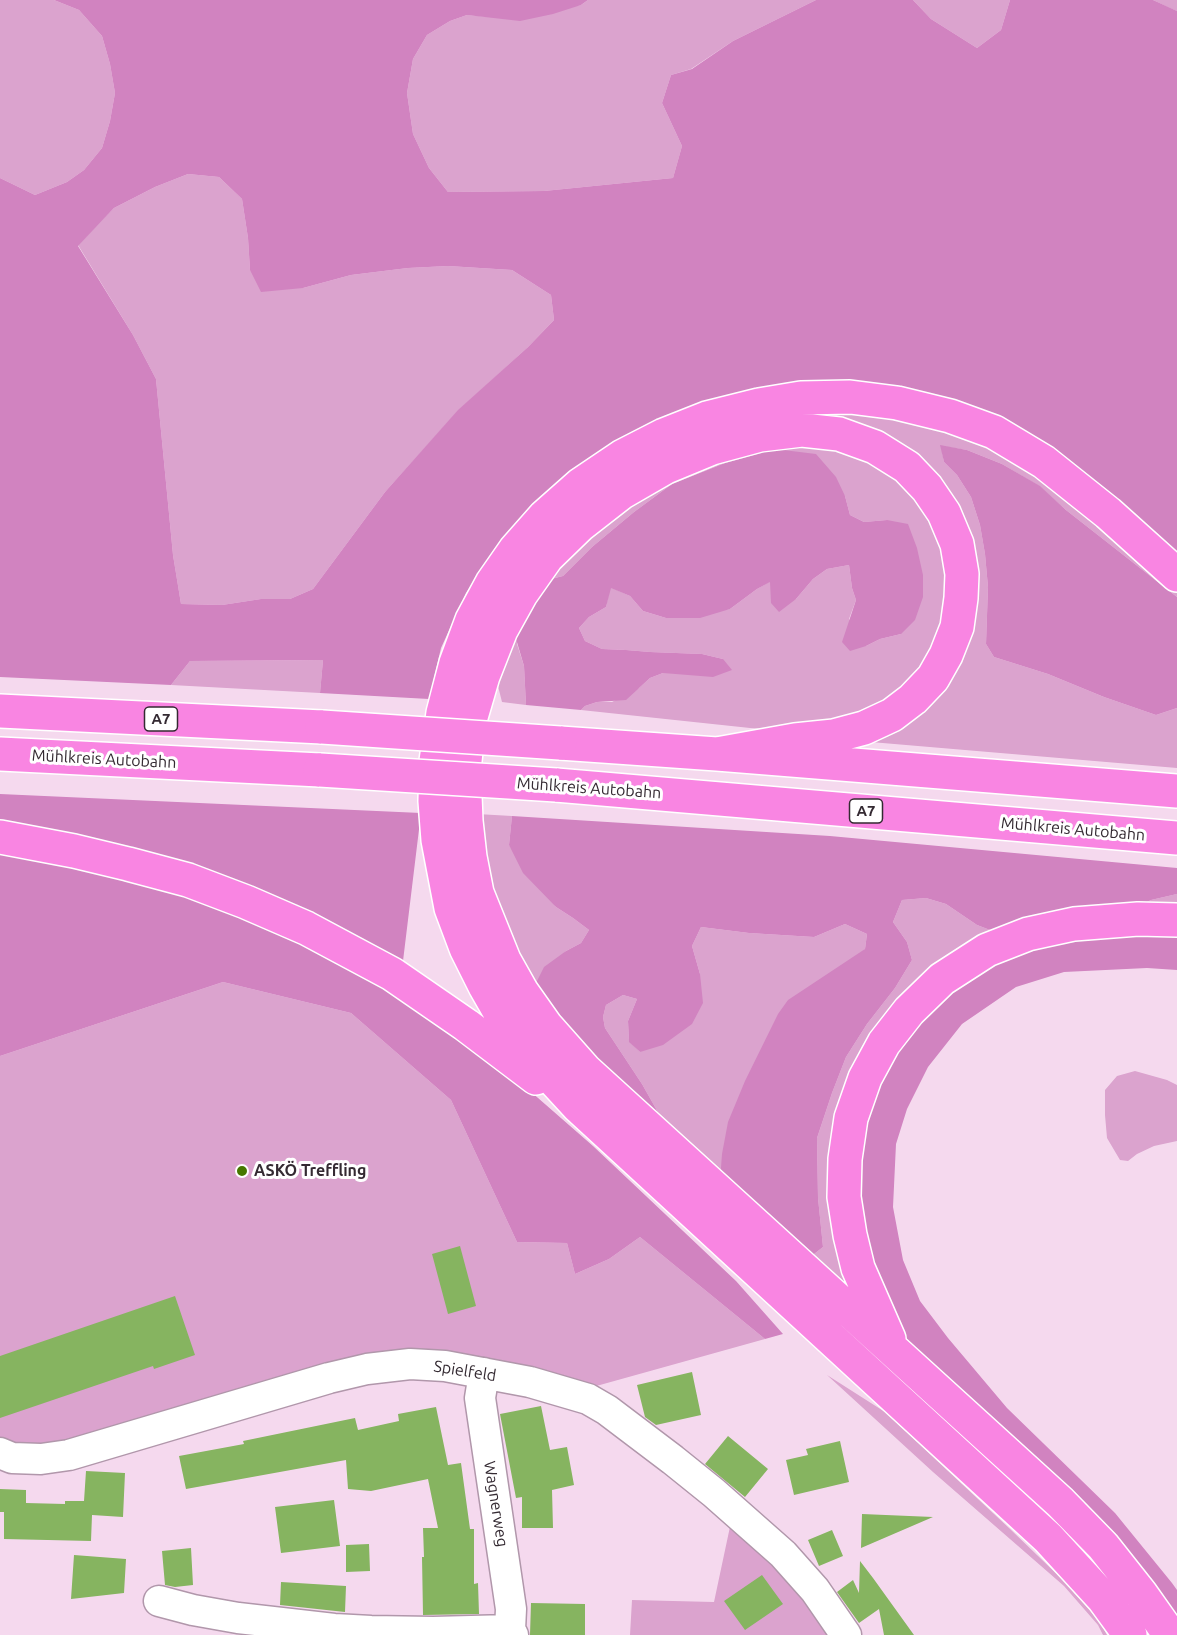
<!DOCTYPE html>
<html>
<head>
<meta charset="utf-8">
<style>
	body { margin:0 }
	canvas { display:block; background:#f5d9ee }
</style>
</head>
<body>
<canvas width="1177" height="1635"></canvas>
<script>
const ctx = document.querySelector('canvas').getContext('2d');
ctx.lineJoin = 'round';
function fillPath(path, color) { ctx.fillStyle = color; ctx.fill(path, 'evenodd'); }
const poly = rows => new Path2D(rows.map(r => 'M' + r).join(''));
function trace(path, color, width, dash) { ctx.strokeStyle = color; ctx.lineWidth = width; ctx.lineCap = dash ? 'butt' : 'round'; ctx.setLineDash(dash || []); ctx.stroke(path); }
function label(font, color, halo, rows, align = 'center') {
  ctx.font = font + ' Ubuntu,sans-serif'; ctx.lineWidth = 6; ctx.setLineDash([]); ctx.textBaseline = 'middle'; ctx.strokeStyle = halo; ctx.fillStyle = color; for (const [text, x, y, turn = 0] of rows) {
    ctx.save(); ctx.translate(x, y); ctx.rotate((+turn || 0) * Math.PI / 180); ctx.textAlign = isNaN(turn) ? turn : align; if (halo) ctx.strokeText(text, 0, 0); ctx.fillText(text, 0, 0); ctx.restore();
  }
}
fillPath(poly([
	[0,0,54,0,79,10,102,36,110,64,115,93,110,121,102,148,84,170,67,182,35,195,0,178],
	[588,0,816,0,733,41,691,69,671,75,662,103,682,146,673,178,544,191,448,192,429,168,413,134,407,93,413,59,427,35,450,21,467,15,491,17,581,5],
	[913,0,1010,0,1001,30,977,48,931,19],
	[1153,0,1177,0,1177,11,1172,9],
	[188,174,219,177,242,199,248,238,250,270,303,288,351,275,408,268,448,266,512,270,551,295,554,320,528,347,458,411,385,492,313,589,290,599,261,599,222,605,181,604,173,555,156,379,133,335,78,245,114,208,155,187],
	[833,406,871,408,910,415,955,428,992,443,1032,467,1075,497,1177,590,1177,597,1066,510,1039,486,1002,464,967,450,941,446,944,462,957,475,971,497,980,525,985,554,988,587,986,644,994,657,1048,674,1104,697,1156,715,1177,708,1177,768,859,741,881,732,901,720,924,700,942,679,957,654,967,623,972,592,970,553,960,522,947,494,925,469,900,448,864,429,823,420,777,418,736,428,687,444,644,467,599,496,569,521,540,550,511,590,491,625,474,671,465,703,455,701,458,687,472,647,488,609,510,572,537,538,592,487,631,463,673,441,741,418,785,410],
	[768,440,867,452,937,516,953,599,926,668,863,720,783,730,750,728,581,710,585,706,597,702,612,702,639,688,650,678,663,673,723,659,702,654,650,652,626,650,602,649,585,641,579,628,589,617,606,607,610,587,630,596,643,611,666,618,730,609,757,589,771,581,771,602,796,599,813,579,827,569,849,565,852,588,856,600,849,619,866,646,880,639,901,634,887,520,864,522,850,515,845,496,775,449,725,463,672,484,634,512,592,547,563,576,539,582,639,490],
	[517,618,517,644,524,666,526,705,502,702,494,670],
	[323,660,320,693,171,685,190,661],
	[477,814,512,816,509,845,556,907,573,918,589,930,581,943,566,951,535,990,494,916],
	[1177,894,1177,911,1131,910,1151,900],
	[926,898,946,904,977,925,998,933,906,998,870,1318,809,1258,823,1247,818,1198,817,1138,832,1093,846,1057,867,1024,895,988,912,960,907,942,893,922,902,900],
	[845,924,867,934,865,949,720,1181,672,1137,642,1084,605,1028,603,1017,606,1005,623,995,637,999,628,1021,629,1041,640,1052,700,974,692,946,701,927,749,933,814,937],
	[223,982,351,1013,451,1100,517,1242,567,1243,575,1274,609,1259,640,1237,765,1339,582,1390,475,1360,46,1449,0,1442,0,1056],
	[1135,1071,1167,1080,1177,1085,1177,1141,1154,1146,1137,1154,1128,1161,1120,1160,1107,1138,1105,1115,1105,1090,1117,1076],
	[827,1375,885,1412,1009,1528,1065,1582,1100,1622,1107,1635,1103,1635,1098,1625,1064,1586,933,1472],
	[731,1522,762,1547,834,1635,630,1635,632,1600,714,1602]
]), '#dba3ce');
fillPath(poly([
	[54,0,588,0,581,5,553,14,520,21,467,15,450,21,427,35,413,59,407,93,413,134,429,168,448,192,544,191,673,178,682,146,662,103,671,75,692,69,733,41,816,0,913,0,931,19,977,48,1001,30,1010,0,1153,0,1177,11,1177,557,1078,471,842,385,537,502,495,548,466,593,441,648,429,699,320,693,323,660,190,661,171,685,0,677,0,178,35,195,67,182,84,170,102,148,110,121,115,93,110,64,102,36,79,10],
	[188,174,219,177,242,199,248,238,250,270,261,292,303,288,351,275,408,268,448,266,512,270,551,295,554,320,528,347,458,410,385,492,313,589,290,599,261,599,222,605,181,604,173,555,156,379,133,335,78,246,114,208,155,187],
	[940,445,967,450,1002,464,1040,486,1066,510,1177,597,1177,708,1156,715,1104,697,1048,674,994,657,986,644,988,587,985,554,980,525,971,497,957,475,944,462],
	[775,449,816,454,836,477,845,496,850,515,864,522,887,520,908,524,917,548,923,575,923,597,915,620,901,634,880,639,866,646,850,651,842,642,856,600,852,588,849,565,827,569,813,579,796,599,779,612,771,603,770,582,757,589,730,609,700,618,666,618,643,611,630,596,611,588,606,607,589,617,579,628,585,641,602,649,626,650,650,652,702,654,723,659,732,670,713,677,663,673,650,678,626,700,597,702,585,706,581,710,526,705,524,666,514,632,539,582,563,576,592,547,634,512,672,484,725,463],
	[0,794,421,813,403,961,266,893,0,830],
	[512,816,830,836,1177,868,1177,894,1151,900,1131,910,998,933,977,925,946,904,926,898,902,900,893,922,907,942,912,960,895,988,867,1024,846,1057,832,1093,817,1138,818,1198,823,1247,809,1258,720,1181,722,1154,728,1122,745,1081,778,1014,788,1000,865,949,867,934,845,924,814,937,749,933,701,927,692,946,700,974,703,1003,692,1024,663,1045,640,1052,629,1042,628,1021,637,999,623,995,606,1005,603,1017,605,1028,642,1084,672,1137,630,1098,535,990,537,981,544,967,566,951,581,943,589,930,573,918,556,907,523,873,509,845],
	[0,850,66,861,234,909,394,990,522,1084,593,1146,736,1281,783,1334,765,1339,640,1237,609,1259,575,1274,567,1243,517,1242,451,1100,351,1013,223,982,0,1056],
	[1177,933,1177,970,1147,968,1064,972,1016,987,962,1024,928,1067,907,1109,896,1144,893,1207,903,1260,920,1301,948,1338,1007,1408,1115,1513,1172,1583,1177,1590,1177,1620,931,1369,899,1329,867,1263,855,1178,868,1105,907,1031,973,973,1043,944,1093,934]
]), '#d183c0');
fillPath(poly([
	[460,1246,476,1306,448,1314,432,1254],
	[175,1296,195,1355,154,1369,153,1366,0,1418,0,1356],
	[692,1372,701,1415,656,1425,645,1417,637,1385],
	[541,1406,550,1450,567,1447,574,1485,552,1490,553,1528,522,1528,522,1497,516,1498,500,1414],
	[436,1407,448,1465,461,1463,470,1529,474,1529,474,1584,478,1583,479,1614,423,1615,422,1557,424,1557,423,1528,438,1528,428,1479,371,1491,348,1489,346,1460,186,1489,179,1456,244,1444,243,1441,355,1418,358,1430,399,1421,398,1414],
	[728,1436,768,1469,745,1497,705,1464],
	[840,1441,849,1482,794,1495,786,1460,808,1455,806,1449],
	[86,1471,125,1473,123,1517,92,1515,91,1541,4,1539,4,1512,0,1512,0,1489,26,1490,26,1503,65,1504,65,1501,84,1501],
	[334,1500,340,1546,281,1553,275,1507],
	[862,1514,933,1517,861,1548],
	[832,1530,843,1556,819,1566,808,1540],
	[369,1544,370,1571,346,1572,346,1545],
	[191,1548,193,1585,175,1587,165,1585,162,1551],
	[74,1555,126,1559,124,1593,71,1599],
	[860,1561,873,1578,914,1635,884,1635,879,1609,859,1623,837,1592,853,1580,859,1593],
	[762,1575,783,1604,745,1630,724,1601],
	[281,1582,346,1586,345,1612,280,1605],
	[531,1603,585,1604,585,1635,530,1635]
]), '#86b460');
const minor = poly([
	[484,1373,480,1398,511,1609,510,1630,513,1635],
	[0,1453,12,1458,41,1459,69,1455,329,1378,367,1369,410,1364,445,1366,530,1382,588,1399,607,1410,673,1460,714,1493,783,1554,815,1590,846,1635],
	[159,1601,193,1610,238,1618,334,1629,371,1631,433,1632,510,1630]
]);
const highway = poly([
	[0,711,322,727],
	[560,743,717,754,1177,791],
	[0,754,320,770],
	[717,754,795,740,834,736,864,728,892,715,913,699,933,678,946,655,957,627,961,598,962,574,957,544,944,513,927,488,907,467,875,447,839,434,802,430,760,435,712,448,666,467,621,493,580,525,547,557,521,594,501,630,483,676,469,724,464,770,466,821,470,857,477,893,504,960,522,992,546,1026,585,1070,1060,1502,1103,1546,1141,1594,1170,1635],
	[556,785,1177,838],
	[0,837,74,851,128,864,188,880,246,902,306,928,392,974,466,1025,536,1078],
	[889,1339,858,1268,850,1235,844,1197,845,1159,851,1118,865,1078,884,1043,909,1011,942,979,987,950,1028,934,1074,924,1138,919,1177,920],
	[1130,1635,1103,1598,1048,1538,578,1106,543,1068,505,1021,485,986,466,948,451,908,438,840,435,801,436,761,443,713,456,663,472,620,492,583,515,550,545,516,580,485,623,456,664,435,707,418,759,405,801,398,850,397,897,403,950,416,994,432,1044,462,1108,513,1177,575]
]);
trace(minor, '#b197ab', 33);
trace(highway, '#fff', 36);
trace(minor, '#fff', 30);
trace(highway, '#f985e2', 33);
const highwayBridge = poly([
	[322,727,560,743],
	[320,770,556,785]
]);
trace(highwayBridge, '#fff', 36, []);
trace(highwayBridge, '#f985e2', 33);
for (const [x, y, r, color] of [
	[242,1171,6,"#467700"]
]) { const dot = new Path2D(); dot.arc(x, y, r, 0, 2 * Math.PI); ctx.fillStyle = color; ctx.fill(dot); trace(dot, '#fff', 2); }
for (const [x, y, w] of [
	[161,719,33],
	[866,811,33]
]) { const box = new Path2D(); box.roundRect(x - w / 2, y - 12, w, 24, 4.5); ctx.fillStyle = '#fff'; ctx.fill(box); trace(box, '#342a32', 1.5); }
label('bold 15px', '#342a32', null, [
	["A7",161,719],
	["A7",866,811]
]);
label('16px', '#342a32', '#fff', [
	["Mühlkreis Autobahn",104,759,3],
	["Mühlkreis Autobahn",589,788,4],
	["Mühlkreis Autobahn",1073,829,5],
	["Spielfeld",465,1371,9],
	["Wagnerweg",496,1504,81]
]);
label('bold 16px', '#342a32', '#fff', [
	["ASKÖ Treffling",254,1171]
], 'left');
</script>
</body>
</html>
